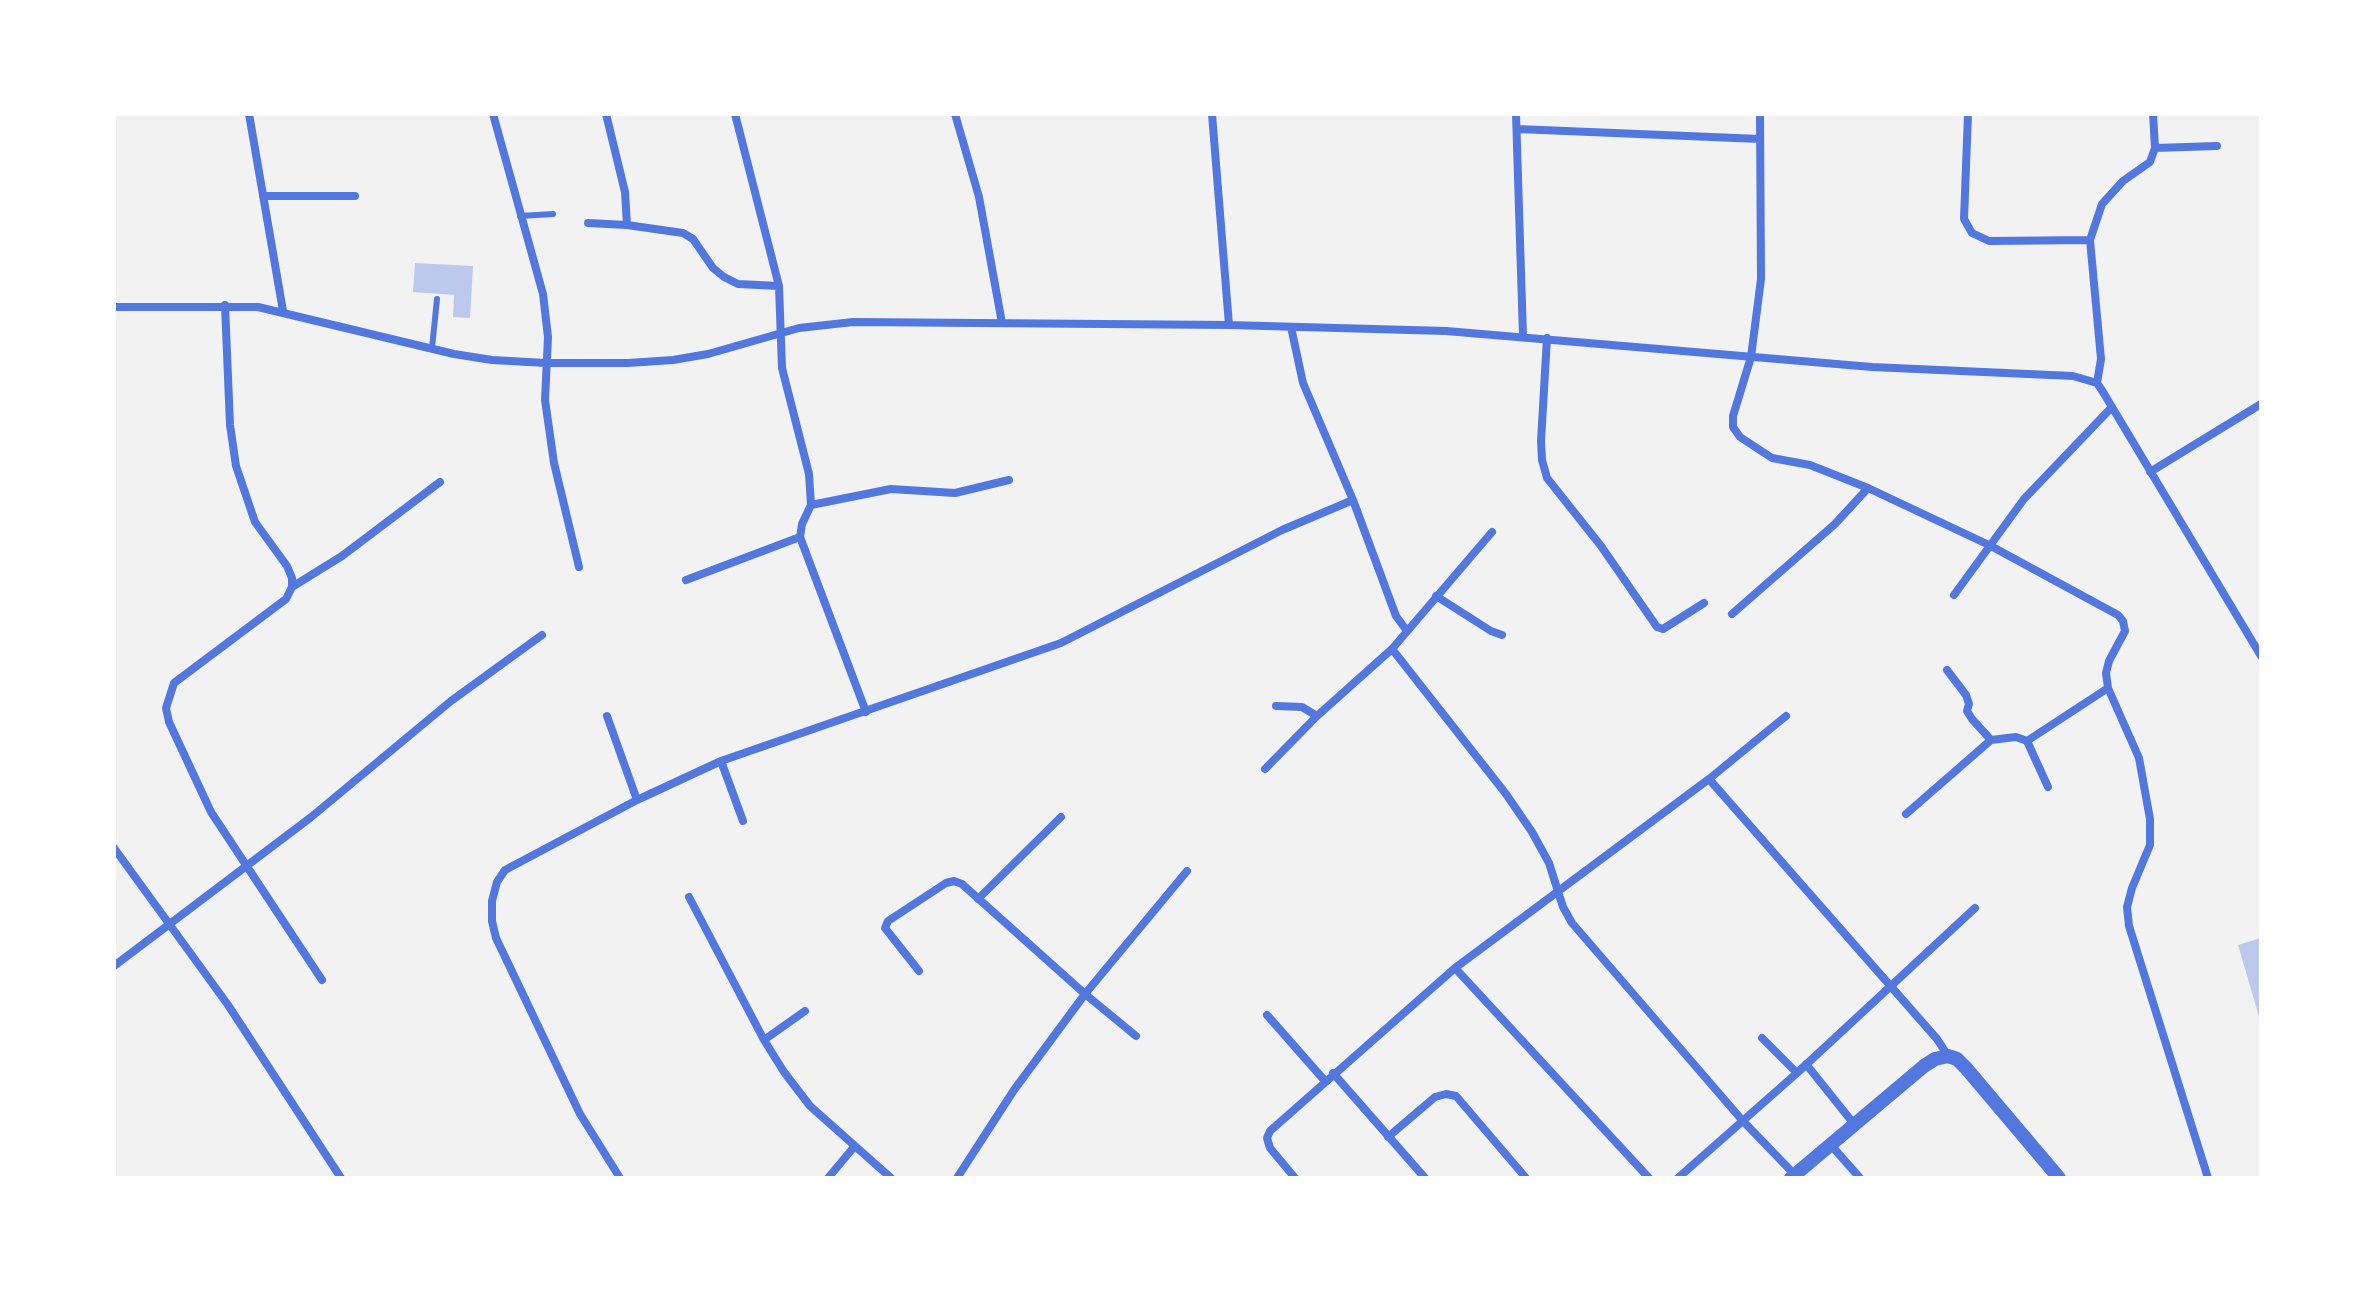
<!DOCTYPE html>
<html>
<head>
<meta charset="utf-8">
<style>
	body { margin:0 }
	#map { position:relative; width:2375px; height:1292px; overflow:hidden; background:#f2f2f2; font-family:"Alegreya Sans",sans-serif }
	canvas { display:block }
	.frame { position:absolute; inset:0; border:116px solid #fff; pointer-events:none }
</style>
</head>
<body>
<div id="map">
<canvas width="2375" height="1292"></canvas>
<div class="frame"></div>
</div>
<script>
const ctx = document.querySelector('canvas').getContext('2d');
ctx.lineJoin = 'round';
function fillPath(path, color) { ctx.fillStyle = color; ctx.fill(path, 'evenodd'); }
const poly = rows => new Path2D(rows.map(r => 'M' + r).join(''));
function trace(path, color, width, dash) { ctx.strokeStyle = color; ctx.lineWidth = width; ctx.lineCap = dash ? 'butt' : 'round'; ctx.setLineDash(dash || []); ctx.stroke(path); }
fillPath(poly([
	[415,263,473,266,470,318,453,317,454,295,413,292],
	[2261,938,2261,1020,2260,1020,2238,945]
]), '#bdc9ec');
trace(poly([
	[520,216,553,214],
	[432,348,437,299]
]), '#5277de', 6);
trace(poly([
	[249,114,283,311],
	[493,114,543,294,548,337,545,400,554,463,579,567],
	[606,114,625,192,627,225],
	[735,114,779,286,782,368,809,474,811,505,802,524,800,537,866,712],
	[955,114,979,197,1002,323],
	[1212,114,1229,325],
	[1516,114,1523,336],
	[1760,114,1761,279,1751,357,1733,416,1733,427,1740,437,1772,458,1810,465,1868,488,1989,545,2118,615,2123,621,2125,631,2109,661,2106,673,2108,688,2139,758,2150,819,2150,845,2132,888,2127,907,2129,926,2208,1178],
	[1968,114,1964,219,1972,233,1989,241,2090,240],
	[1517,129,1760,139],
	[2155,148,2217,146],
	[263,196,355,196],
	[588,223,627,225,683,233,693,239,713,268,724,277,738,284,779,286],
	[225,305,230,425,236,466,255,522,287,566,292,578,292,587,286,599,174,683,166,708,169,722,211,812,322,980],
	[114,307,258,307,454,354,492,360,546,363,628,363,673,360,708,354,799,328,853,322,1229,325,1446,331,1872,367,2073,376,2097,383,2103,392,2261,656],
	[1291,327,1303,383,1353,500,1396,616,1407,631],
	[1547,338,1541,441,1542,460,1547,478,1601,546,1657,627,1663,629,1704,603],
	[2097,383,2101,359,2090,240,2102,204,2123,181,2150,162,2155,148,2153,114],
	[2150,472,2261,404],
	[811,505,891,489,955,493,1009,480],
	[686,580,800,537],
	[292,587,342,556,440,482],
	[1954,595,2024,499,2112,407],
	[1436,596,1491,631,1502,635],
	[1732,614,1835,524,1868,488],
	[1392,649,1506,794,1532,832,1549,863,1563,907,1572,923,1742,1120,1795,1175],
	[1947,670,1966,695,1969,704,1967,711,1972,719,1991,740],
	[1276,706,1302,707,1317,716],
	[607,716,637,800],
	[721,761,743,821],
	[1265,769,1317,716,1392,649,1492,532],
	[1709,779,1937,1039,1948,1056],
	[2048,787,2027,741,2108,688],
	[1906,814,1991,740,2016,737,2027,741],
	[114,848,228,1005,341,1178],
	[689,897,764,1040,784,1072,810,1106,891,1178],
	[978,899,1061,817],
	[114,966,310,818,451,701,542,635],
	[1455,968,1649,1178],
	[919,971,885,928,888,921,946,883,954,881,962,884,1085,994,1136,1036],
	[1267,1015,1325,1081],
	[1762,1038,1797,1073],
	[764,1040,805,1011],
	[1806,1064,1854,1124],
	[1333,1073,1425,1178],
	[1388,1137,1435,1097,1446,1094,1456,1096,1526,1178],
	[1830,1144,1860,1178],
	[620,1178,580,1114,496,938,492,921,492,901,497,882,505,870,637,800,721,761,1061,643,1282,530,1353,500],
	[828,1178,854,1147],
	[957,1178,1014,1090,1085,994,1187,871],
	[1295,1178,1270,1148,1267,1138,1270,1131,1455,968,1709,779,1786,716],
	[1678,1178,1797,1073,1975,908]
]), '#5277de', 8);
trace(poly([
	[1791,1178,1924,1066,1935,1059,1948,1056,1957,1059,1966,1068,2059,1178]
]), '#5277de', 14);
</script>
</body>
</html>
